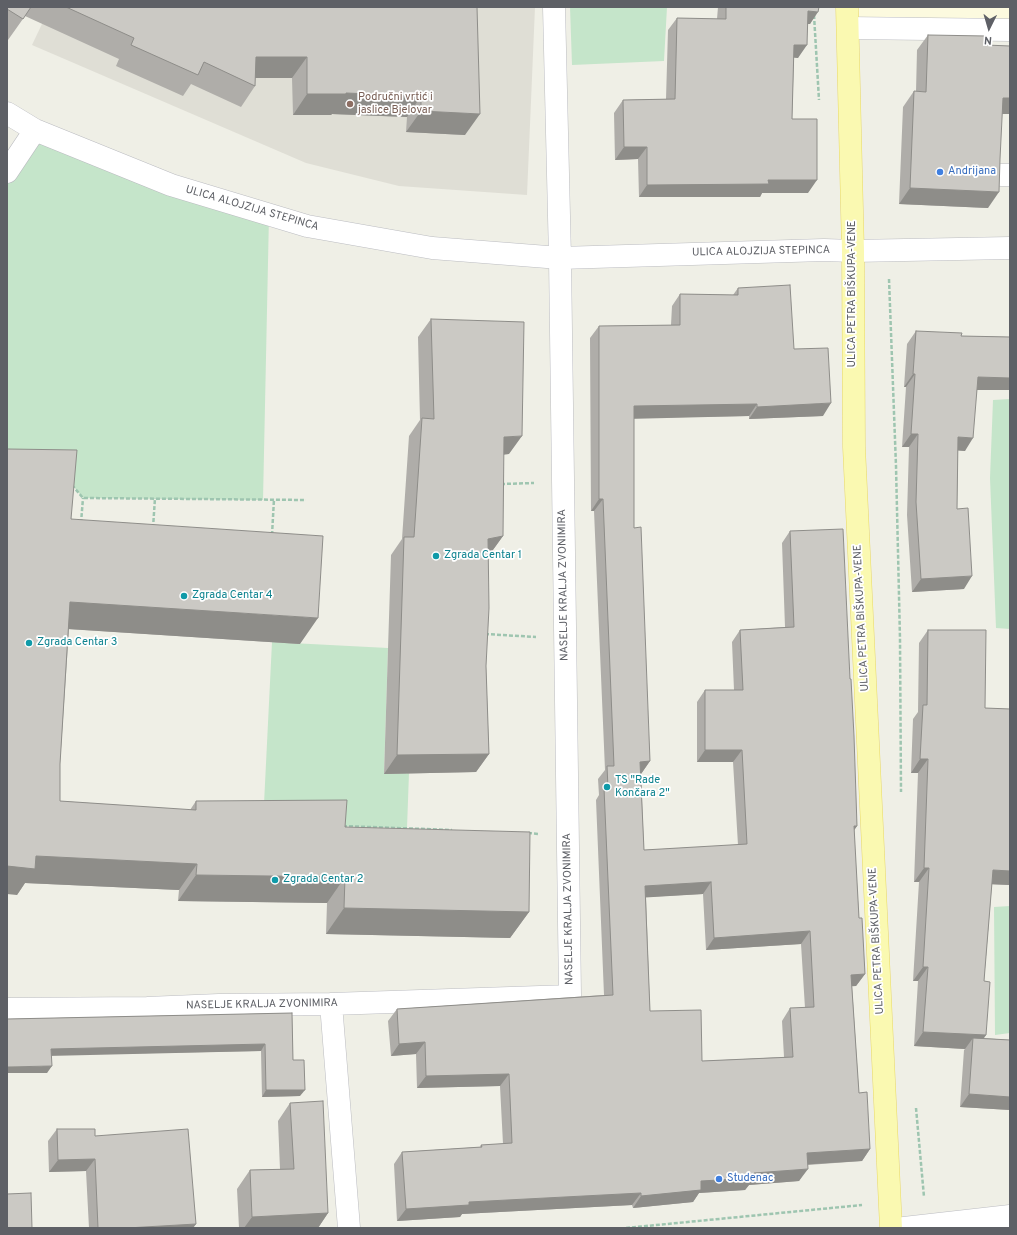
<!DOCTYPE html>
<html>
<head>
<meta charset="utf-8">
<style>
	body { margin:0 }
	#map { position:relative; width:1017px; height:1235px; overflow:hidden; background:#efefe6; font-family:Overpass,sans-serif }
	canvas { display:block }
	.frame { position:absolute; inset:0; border:8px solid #5e6066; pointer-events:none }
	.north { position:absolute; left:969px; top:8px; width:40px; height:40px; -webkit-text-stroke:3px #fff; paint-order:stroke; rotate:185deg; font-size:11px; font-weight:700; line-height:16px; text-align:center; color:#5e6066 }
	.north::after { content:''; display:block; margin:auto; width:14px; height:18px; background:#5e6066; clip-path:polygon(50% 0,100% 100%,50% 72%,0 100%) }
</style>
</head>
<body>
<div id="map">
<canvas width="1017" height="1235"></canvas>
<div class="frame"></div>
<div class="north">N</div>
</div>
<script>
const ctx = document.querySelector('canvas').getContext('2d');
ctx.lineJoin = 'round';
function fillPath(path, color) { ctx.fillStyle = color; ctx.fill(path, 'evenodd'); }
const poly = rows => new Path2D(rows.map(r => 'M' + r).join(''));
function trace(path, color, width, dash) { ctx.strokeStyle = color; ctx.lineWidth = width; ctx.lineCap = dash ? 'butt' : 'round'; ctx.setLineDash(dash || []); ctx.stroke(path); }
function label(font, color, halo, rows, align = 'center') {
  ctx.font = font + ' Overpass,sans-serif'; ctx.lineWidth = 3.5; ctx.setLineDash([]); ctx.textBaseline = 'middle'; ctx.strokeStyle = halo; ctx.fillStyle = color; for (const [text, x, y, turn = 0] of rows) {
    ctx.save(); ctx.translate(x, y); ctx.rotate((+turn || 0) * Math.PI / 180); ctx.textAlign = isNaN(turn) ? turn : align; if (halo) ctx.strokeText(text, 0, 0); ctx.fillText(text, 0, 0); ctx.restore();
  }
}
fillPath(poly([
	[847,7,1010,7,1010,30,848,28]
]), '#fcfadf');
fillPath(poly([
	[50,7,535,7,527,195,399,186,306,163,32,45]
]), '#dfded5');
fillPath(poly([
	[570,7,667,7,664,61,572,65],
	[35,130,269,215,263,500,83,498,58,467,7,468,7,174],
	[1010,399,1010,629,996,628,990,478,993,400],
	[272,642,388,648,384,773,409,773,407,828,263,824],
	[1010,906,1010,1033,995,1035,994,907]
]), '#c5e5ca');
const minor = poly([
	[848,28,1010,30],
	[7,113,35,130,171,185,307,226,432,248,560,258,824,250,853,251,1010,248],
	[7,172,35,130],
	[1001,175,1010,175],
	[331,1004,349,1228],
	[7,1009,147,1008,219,1005,331,1004,570,996,560,258,554,7],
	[904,1228,1010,1216]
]);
const major = poly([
	[847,7,853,251,854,447,891,1228]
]);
trace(minor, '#bbbcc1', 23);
trace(major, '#e8d866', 23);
trace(poly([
	[814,15,819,100],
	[889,279,896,466,900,639,901,792],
	[501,484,534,483],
	[72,485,83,498,306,500],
	[81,523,83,498],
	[153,528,155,498],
	[272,535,274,499],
	[485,634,536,637],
	[343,826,452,830],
	[528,833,539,834],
	[916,1108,924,1197],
	[626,1228,862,1205]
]), '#9ec5b0', 2.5, [4, 2]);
trace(minor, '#fff', 22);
trace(major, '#faf9b1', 22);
fillPath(poly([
	[7,7,477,7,465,135,406,132,407,117,332,114,331,115,293,115,292,78,255,78,255,86,241,107,191,84,183,96,116,66,119,59,25,16,8,40,7,39],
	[718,7,819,7,810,24,808,24,798,58,794,57,792,119,808,193,762,193,760,197,639,197,638,159,615,160,614,113,623,100,666,99,668,30,677,18,717,19],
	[928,35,986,45,1002,114,988,208,899,204,903,107,914,91,916,92,917,50],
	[738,288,794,349,823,416,749,419,749,416,634,418,634,528,650,761,641,774,644,850,738,845,733,762,697,762,697,702,705,690,734,690,732,642,740,630,785,627,782,543,790,531,850,679,857,826,854,830,859,918,865,974,856,986,852,986,859,1093,870,1149,862,1161,808,1165,799,1181,749,1185,745,1190,699,1193,693,1202,633,1208,632,1205,462,1214,460,1217,397,1221,394,1164,402,1152,480,1147,481,1145,503,1144,500,1086,417,1088,416,1054,391,1056,388,1021,397,1009,604,995,596,800,599,795,598,779,605,770,594,511,591,511,590,338,599,326,671,325,672,306,680,294,733,295],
	[703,894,706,950,801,944,805,1008,790,1008,782,1021,784,1057,702,1061,650,1011,646,897],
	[431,319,509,454,503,455,503,536,490,554,488,554,486,666,489,754,476,772,384,774,391,555,402,539,409,436,420,420,418,337],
	[916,331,961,336,1010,337,1010,390,977,390,965,451,958,450,957,509,964,589,912,592,907,515,909,447,902,447,906,387,904,387,907,344],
	[71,519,300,644,69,629,60,764,60,801,190,810,196,801,345,827,529,912,510,938,326,934,327,903,178,901,179,890,25,883,17,895],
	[928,630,985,708,1010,709,1010,885,992,884,984,981,986,1035,984,1038,1010,1040,1010,1110,960,1107,964,1050,965,1049,914,1046,918,981,913,981,919,882,914,882,918,773,911,773,913,719,918,712,919,643],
	[292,1013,293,1060,300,1096,262,1097,261,1051,52,1055,47,1073,7,1019],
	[290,1103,328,1213,318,1228,239,1228,237,1189,250,1170,280,1169,278,1121],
	[57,1129,95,1136,196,1224,193,1228,89,1228,86,1171,49,1172,48,1141]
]), '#afada9');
fillPath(poly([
	[808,11,818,12,810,24,799,24],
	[794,45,807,45,798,58,785,57],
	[256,57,307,57,292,78,241,78],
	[346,93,421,96,407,117,332,114,331,115,293,115,307,94],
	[1003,98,1010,98,1010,114,992,114],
	[421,111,480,114,465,135,406,132],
	[624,147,647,147,638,159,615,160],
	[768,180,817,180,808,193,762,193,760,197,639,197,647,185],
	[910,188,999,192,988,208,899,204],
	[913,374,915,374,906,387,904,387],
	[978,377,1010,378,1010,390,969,390],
	[831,403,823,416,749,419,757,407],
	[757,404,749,416,626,419,634,406],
	[911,434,918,434,909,447,902,447],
	[522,436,509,454,491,455,504,437],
	[958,437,973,438,965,451,949,450],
	[599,499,603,499,594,511,591,511],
	[503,536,490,554,475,558,488,539],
	[972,576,964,589,912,592,921,579],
	[70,602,318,618,300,644,52,628],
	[705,750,742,750,733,762,697,762],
	[489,754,476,772,384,774,397,755],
	[920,759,928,759,918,773,911,773],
	[650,761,641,774,632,774,640,762],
	[854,826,857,826,849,838],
	[36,856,197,864,179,890,25,883,17,895,7,894,7,866],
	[924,868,929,868,919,882,914,882],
	[993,870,1010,871,1010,885,983,884],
	[196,875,345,877,327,903,178,901],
	[711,882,703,894,637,898,645,886],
	[344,908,529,912,510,938,326,934],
	[810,931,801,944,706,950,714,938],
	[923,967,928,967,918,981,913,981],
	[865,974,856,986,843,987,851,975],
	[923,1032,986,1035,976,1049,973,1038,965,1049,914,1046],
	[425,1042,416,1054,391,1056,399,1044],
	[265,1044,261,1051,47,1056,51,1049],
	[52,1066,47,1073,7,1073,7,1067],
	[509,1074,500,1086,417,1088,426,1076],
	[266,1090,305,1090,300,1096,262,1097],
	[969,1094,1010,1097,1010,1110,960,1107],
	[870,1149,862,1161,798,1165,807,1153],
	[95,1159,86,1171,49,1172,58,1160],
	[808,1169,799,1181,749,1185,745,1190,699,1193,693,1202,633,1208,641,1196,701,1181,754,1173],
	[641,1193,632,1205,462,1214,460,1217,397,1221,406,1209,469,1202],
	[328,1213,318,1228,244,1228,252,1217],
	[196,1224,193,1228,127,1228]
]), '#8e8d89');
const building = poly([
	[7,7,31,7,23,19,7,9,7,7],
	[66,7,477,7,480,114,421,111,421,96,346,93,346,94,307,94,307,57,256,57,255,86,204,62,198,75,131,45,134,38,66,7],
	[726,7,819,7,818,12,808,11,807,45,794,45,792,119,817,119,817,180,768,180,769,184,647,185,647,147,624,147,623,100,675,99,677,18,726,19,726,7],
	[928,35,986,36,986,45,1010,46,1010,98,1003,98,1000,159,999,192,910,188,914,91,926,92,928,35],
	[790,285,794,349,828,348,831,403,757,407,757,404,634,406,634,528,641,527,650,761,640,762,644,850,747,844,742,750,705,750,705,690,743,690,740,630,794,627,790,531,843,529,850,679,851,679,854,736,857,826,854,826,859,918,862,918,865,974,851,975,859,1093,867,1092,870,1149,807,1153,808,1169,754,1173,754,1178,701,1181,701,1190,641,1196,641,1193,469,1202,469,1205,406,1209,402,1152,482,1147,481,1145,512,1143,509,1074,426,1076,425,1042,399,1044,397,1009,613,995,604,788,608,788,607,766,614,766,603,499,599,499,599,326,680,325,680,294,738,295,738,288,790,285],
	[711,882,714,938,810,931,814,1007,790,1008,793,1057,702,1061,701,1010,650,1011,645,886,711,882],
	[431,319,524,322,522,436,504,437,503,536,488,539,489,608,486,666,489,754,397,755,404,537,414,537,422,418,434,419,431,319],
	[916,331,962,333,961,336,1010,337,1010,378,978,377,973,438,958,437,957,509,968,508,972,576,921,579,916,502,918,434,911,434,915,374,913,374,916,331],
	[7,449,77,450,71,519,323,536,318,618,70,602,60,764,60,801,196,810,196,801,347,800,345,827,530,832,529,912,344,908,345,877,196,875,197,864,36,856,35,869,7,866,7,449],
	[928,630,986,630,985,708,1010,709,1010,871,993,870,984,981,990,982,986,1035,923,1032,928,967,923,967,929,868,924,868,928,759,920,759,923,705,927,705,928,630],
	[292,1013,293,1060,304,1060,305,1090,266,1090,265,1044,51,1049,52,1066,7,1067,7,1019,292,1013],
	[973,1038,1010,1040,1010,1097,969,1094,973,1038],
	[323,1101,328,1213,252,1217,250,1170,294,1169,290,1103,323,1101],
	[57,1129,95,1129,95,1136,188,1129,196,1224,127,1228,98,1228,95,1159,58,1160,57,1129],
	[31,1193,32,1228,7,1228,7,1194,31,1193]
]);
fillPath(building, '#cbc9c4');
trace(building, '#8e8d89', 1);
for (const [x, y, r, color] of [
	[350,104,4,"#8d6e63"],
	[940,172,4,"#3f7fe0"],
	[436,556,4,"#0f9aa8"],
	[184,596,4,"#0f9aa8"],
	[29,643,4,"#0f9aa8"],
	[607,787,4,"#0f9aa8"],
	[275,880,4,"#0f9aa8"],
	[719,1179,4,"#3f7fe0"]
]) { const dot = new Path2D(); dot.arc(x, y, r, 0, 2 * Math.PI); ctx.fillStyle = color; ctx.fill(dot); trace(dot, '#fff', 1.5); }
label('11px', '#785e54', '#fff', [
	["Područni vrtić i",358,98],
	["jaslice Bjelovar",358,111]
], 'left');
label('11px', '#366cbe', '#fff', [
	["Andrijana",948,172],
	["Studenac",727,1179]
], 'left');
label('11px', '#5e6066', '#fff', [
	["ULICA ALOJZIJA STEPINCA",252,209,16],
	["ULICA ALOJZIJA STEPINCA",761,252,-1],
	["ULICA PETRA BIŠKUPA-VENE",853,294,-90],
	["NASELJE KRALJA ZVONIMIRA",564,585,-91],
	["ULICA PETRA BIŠKUPA-VENE",862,618,-93],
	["NASELJE KRALJA ZVONIMIRA",569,909,-91],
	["ULICA PETRA BIŠKUPA-VENE",877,941,-93],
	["NASELJE KRALJA ZVONIMIRA",262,1005,-1]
]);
label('11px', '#0d838f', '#fff', [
	["Zgrada Centar 1",444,556],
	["Zgrada Centar 4",192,596],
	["Zgrada Centar 3",37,643],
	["TS \"Rade",615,781],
	["Končara 2\"",615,794],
	["Zgrada Centar 2",283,880]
], 'left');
</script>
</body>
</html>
